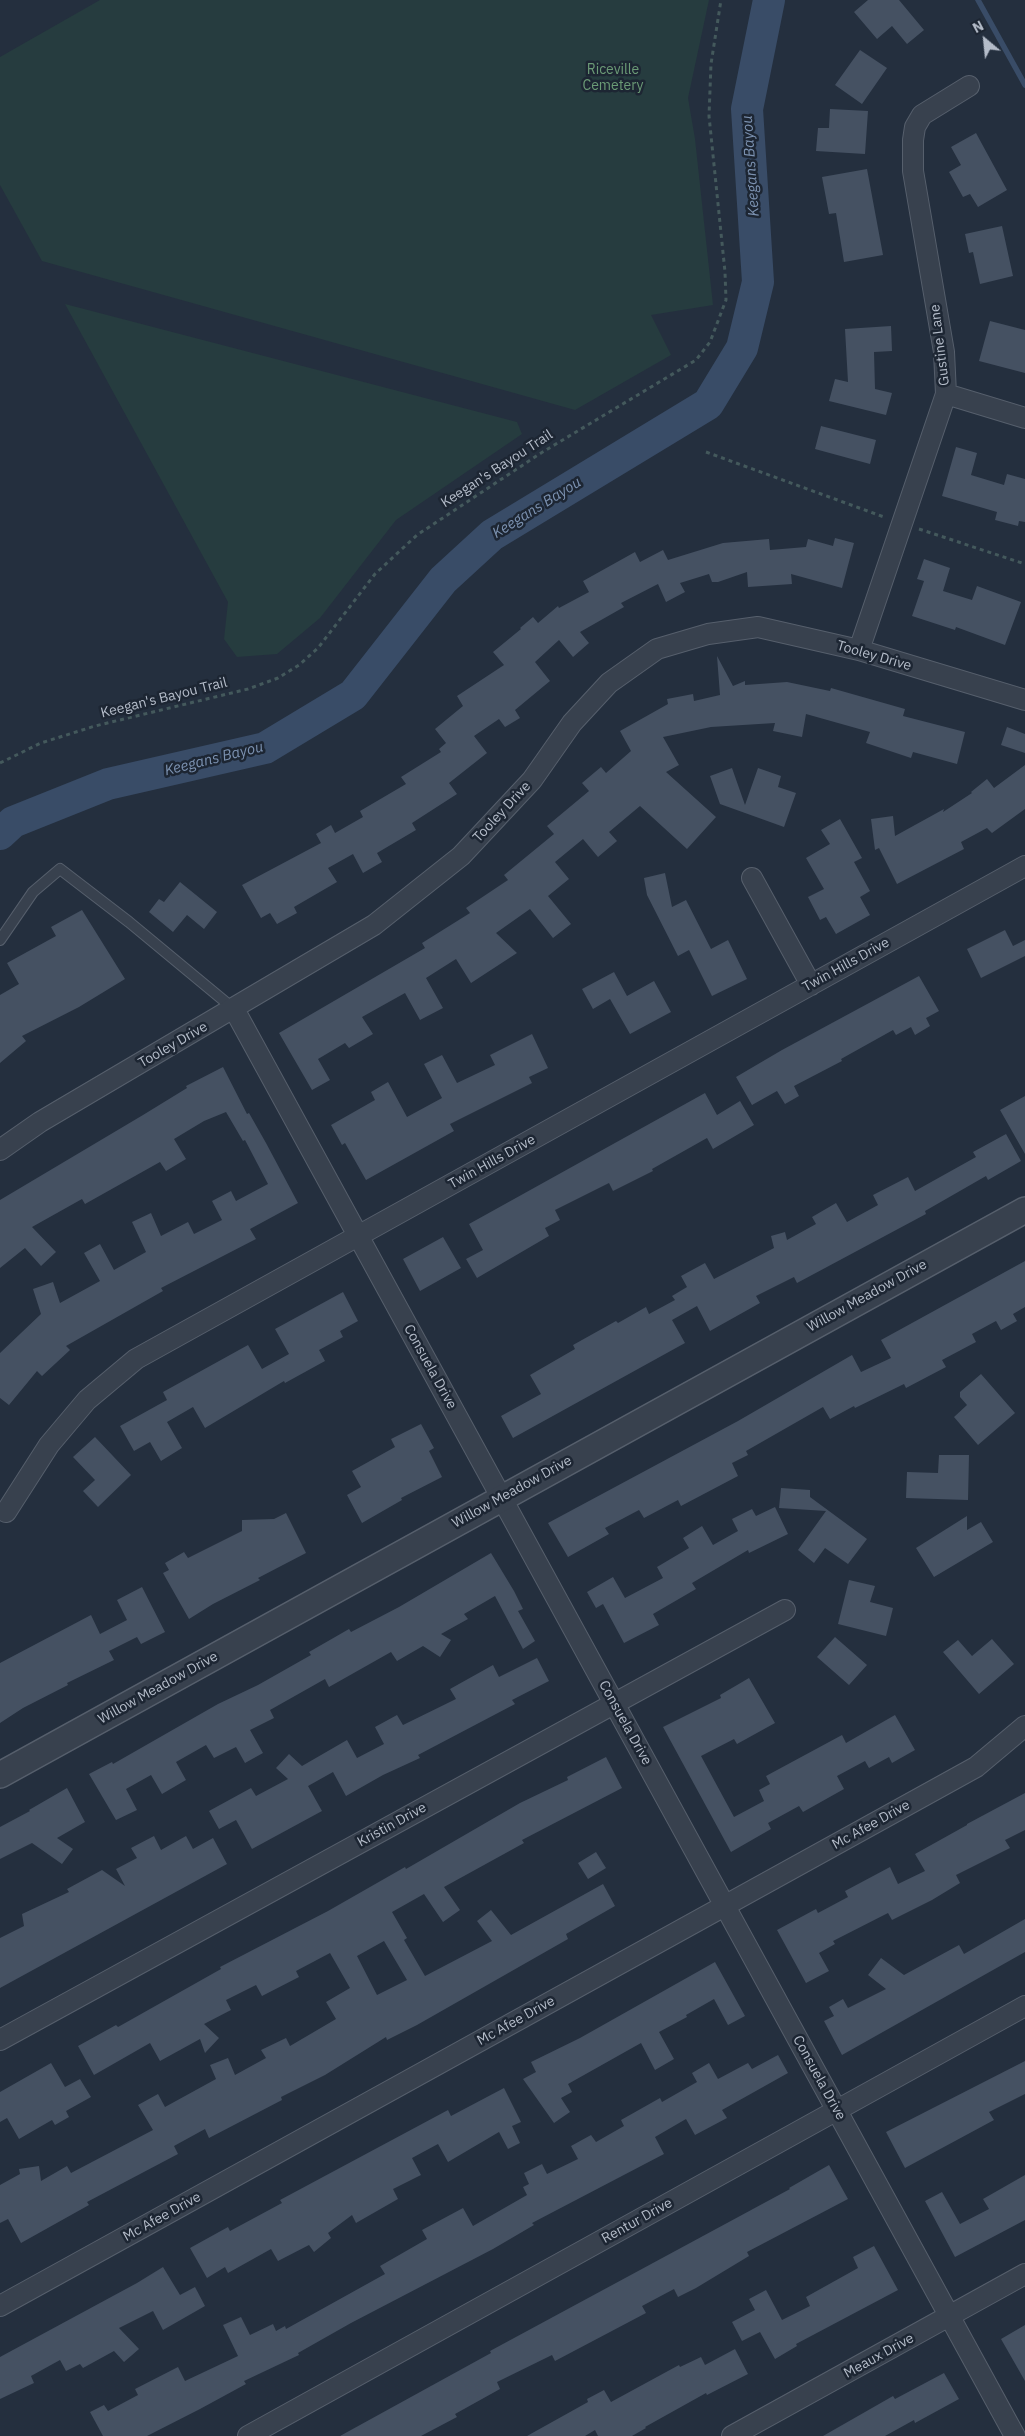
<!DOCTYPE html>
<html>
<head>
<meta charset="utf-8">
<style>
	body { margin:0 }
	#map { position:relative; width:1025px; height:2436px; overflow:hidden; background:#242f3e; font-family:"IBM Plex Sans",sans-serif }
	canvas { display:block }
	.north { position:absolute; left:960px; top:15px; width:50px; height:50px; -webkit-text-stroke:4px #1d2633; paint-order:stroke; rotate:332deg; font-size:14px; font-weight:700; line-height:20px; text-align:center; color:#b4bcc9 }
	.north::after { content:''; display:block; margin:auto; width:18px; height:22px; background:#b4bcc9; clip-path:polygon(50% 0,100% 100%,50% 72%,0 100%) }
</style>
</head>
<body>
<div id="map">
<canvas width="1025" height="2436"></canvas>
<div class="north">N</div>
</div>
<script>
const ctx = document.querySelector('canvas').getContext('2d');
ctx.lineJoin = 'round';
function fillPath(path, color) { ctx.fillStyle = color; ctx.fill(path, 'evenodd'); }
const poly = rows => new Path2D(rows.map(r => 'M' + r).join(''));
function trace(path, color, width, dash) { ctx.strokeStyle = color; ctx.lineWidth = width; ctx.lineCap = dash ? 'butt' : 'round'; ctx.setLineDash(dash || []); ctx.stroke(path); }
function label(font, color, halo, rows, align = 'center') {
  ctx.font = font + ' "IBM Plex Sans",sans-serif'; ctx.lineWidth = 5; ctx.setLineDash([]); ctx.textBaseline = 'middle'; ctx.strokeStyle = halo; ctx.fillStyle = color; for (const [text, x, y, turn = 0] of rows) {
    ctx.save(); ctx.translate(x, y); ctx.rotate((+turn || 0) * Math.PI / 180); ctx.textAlign = isNaN(turn) ? turn : align; if (halo) ctx.strokeText(text, 0, 0); ctx.fillText(text, 0, 0); ctx.restore();
  }
}
fillPath(poly([
	[100,0,709,0,688,98,695,139,713,305,651,315,671,355,575,410,42,261,0,185,0,57],
	[65,304,517,422,522,434,396,520,320,618,277,654,237,657,224,639,228,602]
]), '#263c3f');
trace(poly([
	[978,0,1025,85]
]), '#394c67', 5.5);
trace(poly([
	[0,834,13,822,108,784,265,748,353,695,443,580,492,535,708,404,742,348,758,282,747,109,769,0]
]), '#394c67', 32);
fillPath(poly([
	[868,0,899,0,924,30,907,44,892,26,877,39,854,12],
	[860,50,887,68,862,104,835,85],
	[830,109,868,111,865,154,816,151,818,128,829,128],
	[976,133,1007,190,978,207,970,194,963,197,949,172,961,165,951,147],
	[867,169,883,255,844,262,836,213,829,214,822,177],
	[1002,226,1013,276,980,284,973,252,969,253,965,234],
	[990,321,1025,330,1025,373,979,361],
	[891,326,892,351,874,352,875,389,892,393,886,415,829,401,835,379,848,382,845,329],
	[821,426,876,440,870,464,815,449],
	[956,447,977,453,971,475,1004,485,1007,474,1025,479,1025,522,1019,521,1018,526,995,520,997,512,942,496],
	[835,538,854,543,842,588,791,574,792,584,748,587,747,572,718,582,712,582,709,574,680,583,685,592,666,602,658,584,621,603,624,607,580,632,589,643,573,657,559,640,535,662,550,681,515,710,520,718,505,727,499,719,474,736,487,753,449,783,457,794,412,823,416,830,377,853,382,862,363,873,353,854,328,868,337,882,294,907,297,913,277,924,270,913,261,918,242,885,321,843,316,834,331,825,335,833,363,817,360,811,406,784,401,777,441,752,439,749,446,743,435,729,463,706,457,696,504,665,493,652,521,629,520,628,533,617,538,623,558,606,559,608,589,592,583,581,635,552,640,562,663,550,668,560,723,543,769,539,770,550,806,547,808,539,833,546],
	[924,559,950,568,943,591,972,600,977,586,1021,602,1005,645,956,627,955,630,912,616,924,581,917,579],
	[717,656,733,686,745,681,745,685,787,682,830,691,831,688,905,709,903,716,965,732,957,764,913,752,911,758,866,743,870,732,806,714,802,737,773,731,775,723,711,727,663,737,679,765,666,772,716,817,687,849,640,806,609,832,617,841,598,857,583,839,555,862,569,879,548,896,571,924,553,938,530,909,496,933,517,953,471,983,456,959,426,978,443,1008,420,1020,405,993,362,1017,373,1034,349,1048,345,1043,318,1059,330,1080,312,1090,279,1033,425,948,422,943,470,913,466,908,508,880,504,875,554,834,547,826,589,791,582,783,601,767,606,773,631,751,620,731,668,704,667,699,693,694,694,701,720,695],
	[1007,727,1025,734,1025,753,1001,745],
	[1025,765,1025,809,992,833,987,828,961,842,964,849,897,884,879,848,875,850,871,819,893,816,895,836,944,809,943,812,972,793,971,792,987,779,994,788],
	[732,768,745,805,758,768,781,776,778,787,796,793,784,827,720,804,710,776],
	[840,819,862,858,854,862,870,891,860,897,870,915,836,934,826,917,820,920,808,897,824,889,806,858,830,844,821,830],
	[665,873,672,907,686,900,711,949,728,940,747,979,712,996,689,950,678,956,647,895,644,878],
	[180,882,217,912,204,929,187,915,173,932,149,912,159,899,164,902],
	[82,910,125,979,79,1007,22,1036,26,1041,0,1063,0,995,19,984,7,963,56,936,51,927],
	[1005,930,1013,946,1025,940,1025,956,981,978,967,949],
	[614,972,627,996,654,981,671,1012,630,1034,610,999,593,1009,582,989],
	[919,976,939,1011,926,1018,930,1026,915,1035,911,1027,896,1035,893,1030,841,1059,842,1061,794,1086,799,1096,785,1104,777,1091,752,1105,736,1077,782,1050],
	[532,1034,548,1068,529,1077,532,1083,450,1124,454,1131,366,1180,345,1143,342,1145,331,1125,375,1100,371,1092,388,1082,407,1117,442,1098,424,1064,442,1055,457,1083,495,1065,490,1055],
	[223,1067,247,1114,249,1113,266,1143,298,1203,250,1229,256,1239,161,1288,163,1291,66,1346,70,1350,42,1376,37,1371,9,1405,0,1398,0,1353,41,1314,33,1289,53,1282,60,1303,100,1281,84,1253,100,1244,114,1270,146,1252,132,1222,151,1213,161,1236,188,1222,194,1234,222,1220,212,1201,231,1191,236,1201,268,1184,245,1140,243,1141,226,1112,204,1121,174,1139,186,1159,166,1171,160,1162,85,1204,82,1199,32,1227,56,1252,41,1266,25,1248,0,1268,0,1200,143,1115,187,1088,186,1086],
	[705,1093,717,1115,740,1101,754,1125,713,1149,707,1138,652,1169,653,1171,613,1191,609,1183,555,1210,560,1220,545,1228,549,1236,477,1278,466,1259,483,1250,469,1224],
	[1025,1096,1025,1154,1000,1110],
	[1006,1134,1021,1161,988,1180,986,1176,925,1211,926,1214,797,1283,794,1277,756,1296,760,1303,710,1331,697,1306,672,1320,685,1343,513,1438,501,1416,541,1394,530,1375,575,1349,573,1345,616,1321,618,1323,646,1307,649,1314,675,1300,672,1296,687,1287,681,1276,705,1263,714,1279,774,1248,771,1236,785,1232,787,1240,816,1224,812,1217,836,1203,847,1222,878,1205,873,1195,908,1177,915,1191,976,1157,973,1152],
	[443,1237,461,1268,420,1291,403,1259],
	[1025,1261,1025,1307,1013,1314,1017,1321,1001,1330,996,1321,972,1334,976,1342,942,1360,946,1367,906,1388,904,1384,855,1408,854,1406,830,1419,823,1407,746,1451,748,1455,732,1463,738,1476,681,1506,678,1500,644,1518,639,1510,605,1528,609,1534,568,1557,548,1523,738,1421,852,1355,861,1372,891,1358,881,1340],
	[343,1292,358,1321,340,1331,343,1337,319,1350,325,1361,285,1383,284,1381,205,1428,193,1407,167,1422,182,1448,161,1461,150,1442,134,1451,120,1426,167,1400,163,1392,248,1345,262,1369,289,1354,275,1329],
	[981,1374,1015,1413,978,1445,954,1417,967,1405,960,1397,960,1392],
	[421,1424,434,1448,429,1451,442,1477,401,1498,402,1500,362,1523,347,1495,361,1487,352,1471,395,1447,391,1439],
	[95,1437,131,1475,98,1507,83,1491,95,1480,73,1457],
	[939,1455,969,1455,968,1500,906,1498,907,1472,938,1473],
	[781,1488,810,1490,810,1497,867,1539,848,1564,825,1548,814,1563,798,1550,826,1511,779,1508],
	[775,1507,788,1534,749,1553,748,1550,692,1583,696,1589,653,1614,659,1625,624,1643,603,1604,596,1608,587,1592,613,1577,625,1598,663,1578,657,1567,689,1548,683,1538,702,1526,713,1545,738,1531,732,1519,752,1509,756,1516],
	[286,1513,306,1553,258,1578,260,1580,213,1604,189,1619,163,1573,169,1570,165,1563,184,1552,188,1558,242,1531,242,1520,274,1519],
	[967,1516,967,1530,981,1522,993,1542,934,1577,916,1548],
	[491,1553,514,1591,523,1609,518,1611,535,1641,523,1649,495,1596,464,1614,468,1619,441,1634,451,1640,440,1657,423,1646,397,1661,391,1652,329,1687,325,1679,270,1710,274,1718,250,1730,263,1753,245,1763,236,1747,214,1758,206,1745,176,1762,186,1780,162,1794,151,1775,126,1789,137,1810,116,1820,89,1774,112,1762,113,1764,218,1704,258,1685,311,1655,309,1652,349,1629,351,1632,399,1607],
	[849,1580,875,1586,870,1602,893,1608,886,1636,838,1624],
	[142,1587,165,1632,141,1644,137,1637,109,1651,114,1660,67,1683,68,1685,23,1708,0,1723,0,1663,91,1615,100,1634,127,1620,117,1600],
	[835,1637,867,1665,849,1685,817,1657],
	[992,1639,1014,1664,979,1694,943,1652,958,1640,972,1656],
	[537,1658,549,1681,512,1700,515,1704,418,1755,420,1758,383,1775,346,1796,333,1772,308,1786,322,1811,252,1849,236,1820,219,1829,209,1811,251,1788,256,1796,288,1779,276,1768,289,1754,302,1766,347,1740,357,1758,384,1744,375,1727,397,1715,403,1725,456,1699,450,1689,493,1665,499,1677],
	[749,1678,775,1723,737,1744,734,1739,701,1756,734,1817,764,1801,759,1790,770,1784,766,1776,842,1735,846,1743,895,1715,915,1750,892,1763,889,1757,869,1768,865,1761,837,1776,844,1789,803,1812,799,1806,768,1823,771,1829,731,1852,663,1727,721,1698,720,1695],
	[606,1757,622,1788,522,1840,524,1843,444,1887,460,1910,443,1922,424,1894,392,1912,407,1938,404,1940,425,1976,492,1941,477,1921,491,1910,511,1935,603,1884,615,1906,566,1934,568,1939,417,2025,387,2040,386,2037,325,2075,281,2097,282,2100,209,2138,205,2129,174,2146,178,2154,87,2202,89,2205,21,2243,8,2219,0,2223,0,2185,20,2174,19,2169,39,2166,41,2181,67,2166,71,2173,153,2130,138,2105,158,2094,165,2107,216,2079,210,2065,228,2058,235,2075,266,2058,261,2050,286,2038,290,2046,336,2019,326,2002,350,1988,330,1953,296,1971,299,1977,262,1996,256,1985,226,2000,231,2010,204,2024,219,2038,205,2053,200,2039,160,2061,150,2043,94,2075,78,2046,116,2025,118,2027,221,1969,220,1967,328,1911,405,1867,406,1869,520,1803,568,1780,567,1777],
	[384,1941,407,1980,377,1995,357,1956],
	[67,1788,85,1822,57,1838,73,1849,62,1864,32,1843,0,1859,0,1827,30,1811,29,1810],
	[1025,1793,1025,1830,1005,1840,1010,1848,956,1875,960,1883,932,1900,892,1920,888,1913,833,1941,835,1944,819,1953,829,1971,806,1983,777,1930,816,1909,818,1913,848,1897,845,1891,890,1867,898,1884,925,1871,915,1854,967,1825,967,1824],
	[154,1836,161,1850,186,1836,193,1849,213,1838,227,1864,0,1988,0,1938,24,1926,22,1914,69,1892,67,1889,102,1870,125,1886,116,1869,137,1858,131,1848],
	[596,1852,606,1868,588,1879,578,1863],
	[1025,1919,1025,1952,842,2055,824,2021,834,2016,829,2007,843,1999,848,2008,886,1989,868,1975,881,1958,904,1975,959,1945,964,1954],
	[715,1962,745,2016,728,2025,714,1999,686,2015,687,2017,659,2032,674,2059,655,2070,641,2043,568,2084,572,2092,561,2098,570,2112,554,2123,523,2079,536,2072,531,2062,580,2038],
	[778,2055,788,2073,722,2110,727,2118,695,2135,686,2119,655,2137,664,2154,532,2223,534,2225,493,2249,351,2323,298,2353,299,2355,244,2381,246,2384,200,2409,147,2436,103,2436,90,2412,104,2405,108,2411,138,2395,135,2389,178,2367,185,2381,238,2356,223,2325,241,2317,250,2335,273,2324,276,2331,285,2326,286,2329,385,2274,380,2266,427,2239,422,2230,463,2208,473,2226,527,2195,523,2187,529,2184,524,2173,542,2164,547,2174,578,2159,571,2146,591,2135,596,2142,624,2126,621,2120,660,2098,662,2102,697,2082,692,2073,709,2063,718,2079,748,2063,752,2069],
	[1025,2061,1025,2094,989,2112,994,2120,905,2168,886,2132],
	[51,2063,65,2087,80,2079,91,2097,66,2111,69,2117,55,2125,52,2120,19,2139,7,2118,0,2122,0,2092],
	[504,2088,521,2122,512,2126,520,2143,508,2149,499,2132,448,2162,438,2144,412,2158,421,2175,393,2189,398,2199,356,2223,352,2215,328,2233,331,2238,314,2252,309,2245,278,2261,271,2249,228,2273,225,2267,207,2278,190,2248,228,2227,230,2231,282,2203,280,2200,448,2110,451,2116],
	[829,2165,848,2199,747,2252,749,2256,696,2288,678,2297,674,2289,642,2306,646,2313,555,2361,552,2355,497,2382,500,2389,455,2414,457,2417,421,2436,340,2436,491,2353,490,2351,790,2189,789,2188],
	[1025,2175,1025,2220,955,2257,925,2201,942,2192,960,2224,989,2209,983,2199],
	[874,2246,898,2290,796,2344,797,2346,775,2359,760,2332,742,2341,732,2322,755,2310,749,2299,766,2290,782,2320,810,2306,806,2297,858,2268,853,2257],
	[163,2267,180,2295,195,2287,205,2306,163,2330,153,2311,119,2328,139,2349,124,2362,114,2351,83,2368,80,2364,66,2371,60,2360,31,2376,34,2383,0,2399,0,2357,137,2283],
	[1025,2325,1025,2381,1001,2339],
	[735,2349,748,2374,707,2395,706,2393,645,2427,646,2428,632,2436,598,2436,595,2430,585,2436,527,2436,588,2402,587,2399,604,2390,611,2402,679,2365,680,2367,701,2357,705,2365],
	[944,2373,959,2399,915,2423,914,2420,885,2436,823,2436,893,2396,895,2399]
]), '#455162');
const service = poly([
	[0,940,33,892,60,869,129,922,234,1009]
]);
const minor = poly([
	[946,394,1025,418],
	[859,650,946,394,944,352,913,171,913,140,915,127,922,115,969,86],
	[752,878,811,985],
	[234,1009,1015,2436],
	[0,1150,40,1122,374,925,461,856,532,780,572,723,609,683,657,649,708,634,758,627,859,650,1025,700],
	[6,1512,49,1445,87,1400,136,1359,1025,866],
	[0,2040,785,1610],
	[0,2306,976,1767,1025,1726],
	[248,2436,1025,2006],
	[732,2436,1025,2274]
]);
const tertiary = poly([
	[0,1775,1025,1210]
]);
trace(service, '#565f6c', 12);
trace(minor, '#565f6c', 22);
trace(tertiary, '#565f6c', 28);
trace(poly([
	[706,452,884,517],
	[919,529,1025,564],
	[0,763,41,743,95,726,248,689,278,678,299,665,318,648,375,574,417,535,541,453,696,360,710,342,726,300,725,272,709,116,711,64,721,0]
]), '#44595c', 3, [4, 4]);
trace(service, '#38414e', 10);
trace(minor, '#38414e', 20);
trace(tertiary, '#38414e', 25);
label('14px', '#6b9a76', '#1d2633', [
	["Riceville",613,70],
	["Cemetery",613,86]
]);
label('14px', '#b4bcc9', '#1d2633', [
	["Gustine Lane",940,345,-97],
	["Keegan's Bayou Trail",497,469,-33],
	["Tooley Drive",874,656,16],
	["Keegan's Bayou Trail",164,698,-14],
	["Tooley Drive",502,812,-47],
	["Twin Hills Drive",846,965,-29],
	["Tooley Drive",173,1045,-30],
	["Twin Hills Drive",492,1162,-29],
	["Willow Meadow Drive",867,1296,-29],
	["Consuela Drive",430,1367,61],
	["Willow Meadow Drive",512,1492,-29],
	["Willow Meadow Drive",158,1688,-29],
	["Consuela Drive",625,1723,61],
	["Kristin Drive",392,1825,-29],
	["Mc Afee Drive",871,1825,-29],
	["Mc Afee Drive",516,2021,-29],
	["Consuela Drive",819,2078,61],
	["Mc Afee Drive",162,2217,-29],
	["Rentur Drive",637,2221,-29],
	["Meaux Drive",879,2356,-29]
]);
label('italic 15px', '#7c92b1', '#1d2633', [
	["Keegans Bayou",751,166,-94],
	["Keegans Bayou",537,508,-32],
	["Keegans Bayou",214,759,-14]
]);
</script>
</body>
</html>
